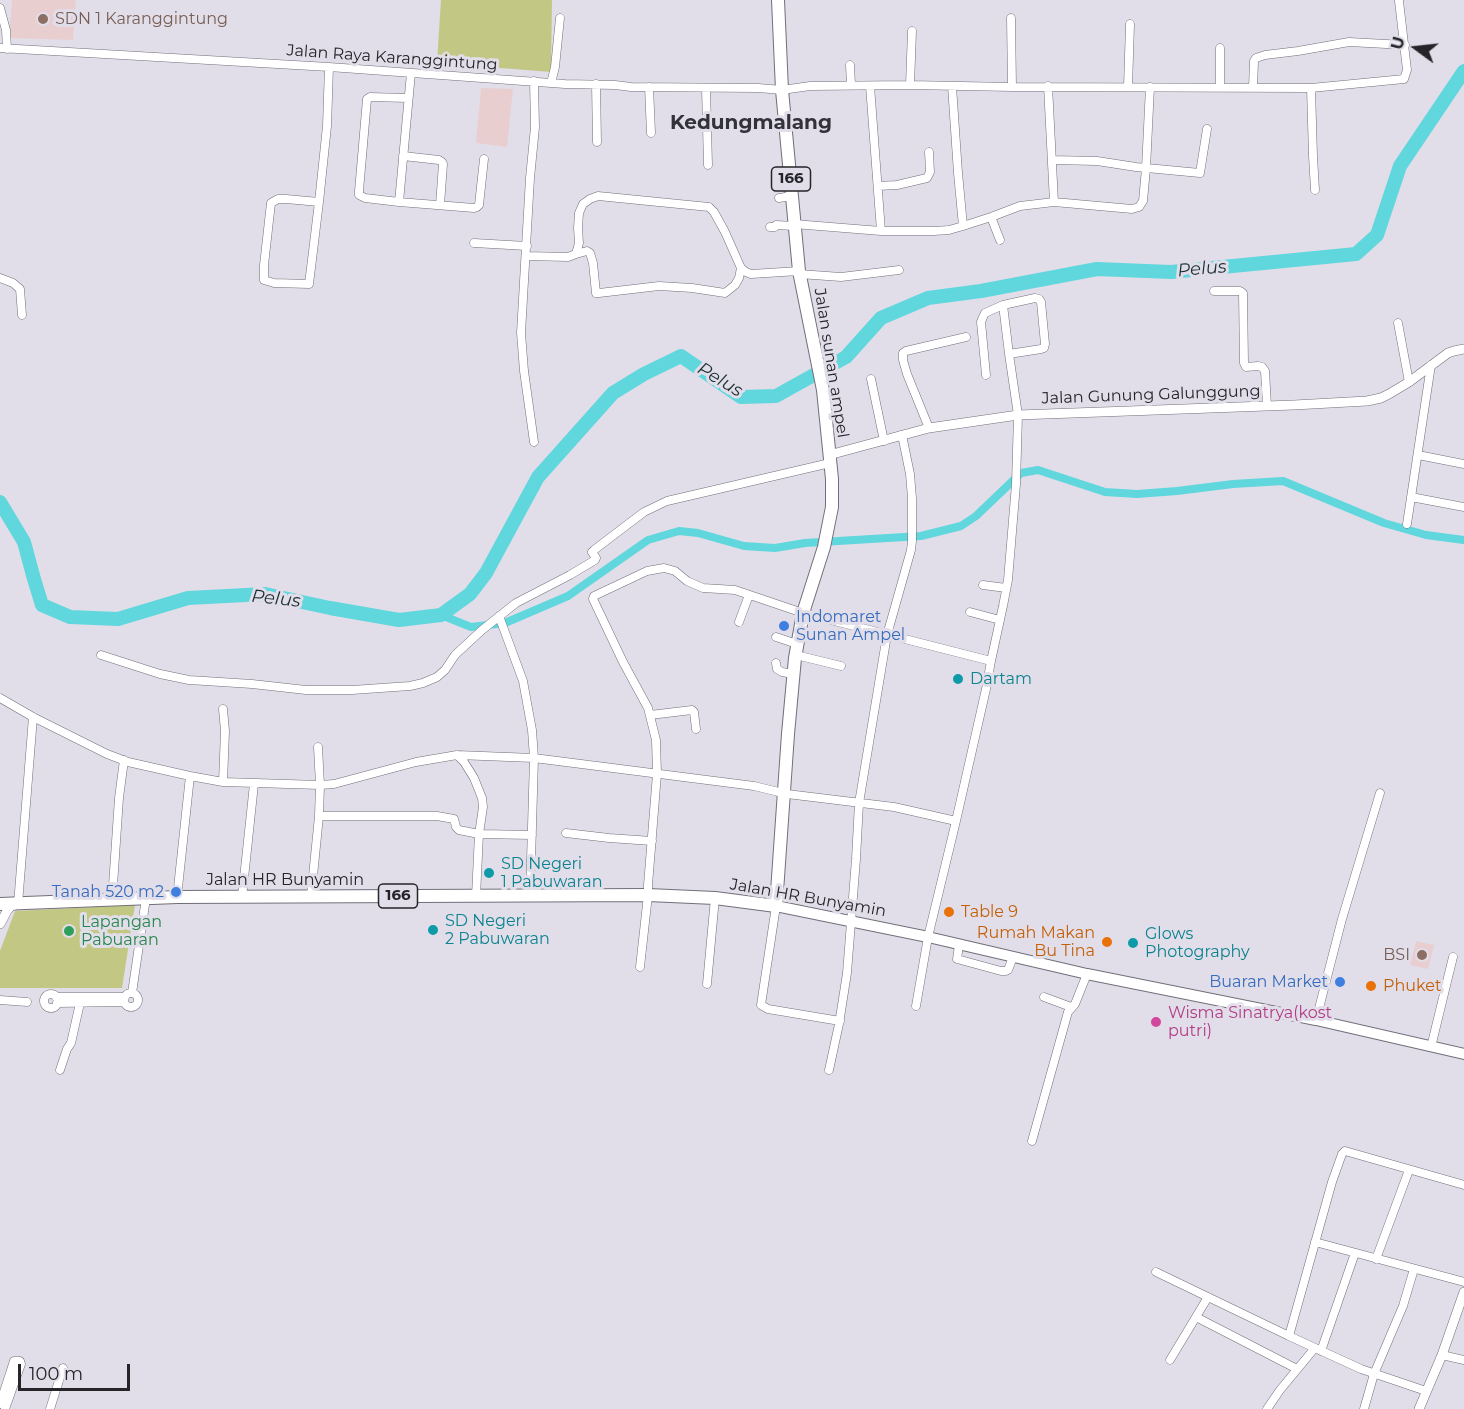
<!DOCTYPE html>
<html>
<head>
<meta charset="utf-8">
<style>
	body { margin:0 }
	#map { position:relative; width:1464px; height:1409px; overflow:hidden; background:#e1deea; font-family:Montserrat,sans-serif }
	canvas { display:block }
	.north { position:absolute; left:1386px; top:18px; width:60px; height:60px; -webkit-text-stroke:4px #e1deea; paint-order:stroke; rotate:285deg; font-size:16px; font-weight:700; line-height:24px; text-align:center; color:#252429 }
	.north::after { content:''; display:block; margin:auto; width:21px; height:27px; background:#252429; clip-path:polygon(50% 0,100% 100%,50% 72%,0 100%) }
	.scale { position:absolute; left:18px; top:1364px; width:112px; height:27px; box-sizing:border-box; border:3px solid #252429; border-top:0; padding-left:8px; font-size:18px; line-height:21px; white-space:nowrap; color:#252429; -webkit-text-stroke:4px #e1deea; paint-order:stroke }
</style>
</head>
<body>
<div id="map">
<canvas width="1464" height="1409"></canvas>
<div class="north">U</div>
<div class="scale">100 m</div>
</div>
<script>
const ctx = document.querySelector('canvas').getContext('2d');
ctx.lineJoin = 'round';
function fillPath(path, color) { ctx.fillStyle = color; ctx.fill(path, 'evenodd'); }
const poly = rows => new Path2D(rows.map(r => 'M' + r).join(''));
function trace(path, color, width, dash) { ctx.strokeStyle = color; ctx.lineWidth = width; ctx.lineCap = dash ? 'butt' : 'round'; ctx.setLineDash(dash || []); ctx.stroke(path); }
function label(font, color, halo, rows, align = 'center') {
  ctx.font = font + ' Montserrat,sans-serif'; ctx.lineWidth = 6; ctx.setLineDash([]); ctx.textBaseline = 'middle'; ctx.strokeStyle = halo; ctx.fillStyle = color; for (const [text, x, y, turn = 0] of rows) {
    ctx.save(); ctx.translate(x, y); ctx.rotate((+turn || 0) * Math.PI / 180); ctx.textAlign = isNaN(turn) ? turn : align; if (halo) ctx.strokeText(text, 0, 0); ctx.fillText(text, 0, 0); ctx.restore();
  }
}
fillPath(poly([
	[12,0,76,0,73,40,9,38],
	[481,88,513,89,507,147,476,143],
	[1416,941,1434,945,1428,969,1410,965]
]), '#e9ced0');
fillPath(poly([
	[441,0,552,0,551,72,437,63],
	[135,905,122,988,0,988,0,951,15,911]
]), '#c2c884');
trace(poly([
	[441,615,471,627,505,623,568,596,648,540,679,531,698,533,744,546,775,548,805,543,921,536,961,526,976,516,1021,473,1038,470,1105,492,1137,494,1177,491,1233,484,1283,481,1384,523,1426,535,1464,540]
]), '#60d6dd', 8);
trace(poly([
	[0,502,24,542,34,579,42,605,70,617,118,619,188,598,265,594,330,608,399,620,441,615,470,594,486,573,538,477,613,393,644,374,681,356,741,397,776,396,846,357,881,318,928,298,981,291,1097,269,1171,272,1356,254,1377,235,1400,166,1464,71]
]), '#60d6dd', 14);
const minor = poly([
	[0,8,6,30,7,49],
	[1011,18,1012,87],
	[0,48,329,67,565,84,615,85,631,87,758,88,782,90,810,86,910,85,1012,87,1311,88,1404,79,1407,70,1399,1],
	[1220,48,1220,87],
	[850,65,851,85],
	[411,73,399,202,474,208,477,207,479,205,484,159],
	[534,81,535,127,530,178,521,333,524,371,534,442],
	[551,83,555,67,560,18],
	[596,84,597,142],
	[910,85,912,31],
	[870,86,881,231],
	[952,86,958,173,963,226],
	[1048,86,1054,202],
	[649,87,651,133],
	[1128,87,1130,24],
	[706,88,708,165],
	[1253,88,1254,61,1256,58,1265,55,1298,51,1349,42,1405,45],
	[1311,88,1313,156,1315,190],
	[403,156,439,160,442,162,443,164,440,205],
	[1052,160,1097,161,1136,167,1200,173,1207,129],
	[878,186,897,185,927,178,930,172,929,152],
	[779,198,792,196],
	[319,202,309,284,274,283,264,280,264,265,271,203,278,199,286,199,319,202,327,126,329,67],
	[399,202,365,198,359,195,359,191,367,99,370,97,408,98],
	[991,217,1000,240],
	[794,224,881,231,934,231,949,230,963,226,991,217,1020,206,1054,202,1132,209,1139,207,1143,201,1146,168,1150,87],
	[770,227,775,227,776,225,794,226],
	[474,243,527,246],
	[576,254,587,251,590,253,593,263,596,293,599,293,659,286,692,288,725,293,735,285,739,278,741,268],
	[526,256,568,257,576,254,579,243,578,228,579,213,583,204,590,199,598,196,709,207,714,212,725,232,741,268,746,272,751,274,799,271],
	[799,274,841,277,899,270],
	[0,278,13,283,20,289,22,315],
	[1214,291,1240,291,1243,293,1244,363,1246,367,1258,366,1262,367,1265,371,1267,406],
	[1398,323,1409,382],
	[986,375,981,322,983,317,985,313,1003,305,1035,298,1039,299,1041,302,1045,344,1044,348,1041,349,1009,354],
	[871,379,884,441],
	[929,428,907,374,903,360,903,353,906,351,966,337],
	[1418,455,1464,464],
	[1411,497,1464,507],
	[1407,524,1431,365],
	[983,585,1006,588],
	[970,612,1000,620],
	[499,616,523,681,532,730,534,758,530,895],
	[739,622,749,595],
	[776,637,797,644],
	[101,655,160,674,189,680,252,684,306,690,352,690,410,686,423,683,437,677,445,670,455,655,482,630,516,603,570,575,595,560,596,558,592,552,594,550,644,512,667,501,830,463],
	[796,655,841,666],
	[776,663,777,669,782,672,793,674],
	[0,698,33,717,107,754,128,762,190,776,223,782,320,785,319,816,311,896],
	[650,715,692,710,694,712,696,729],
	[318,747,320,785,334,784,416,762,457,755,534,758,754,786,787,794,894,807,956,821],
	[457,755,464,762,474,778,482,798,483,807,479,834,476,896],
	[223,782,225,731,223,709],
	[319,816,437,816,454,819,456,827,459,830,479,834,532,835],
	[566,833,609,838,652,841],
	[177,897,190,776],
	[242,897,254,784],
	[112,900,119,798,124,760],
	[18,904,33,717],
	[776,906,761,1005,768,1009,840,1021],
	[959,945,957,959,1001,971,1006,971,1008,970,1013,957],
	[640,967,648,895,648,885,657,774,656,740,648,708,623,662,593,599,594,596,647,571,664,568,675,571,687,581,703,588,735,590,803,613,991,661],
	[707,984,715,898],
	'124 1000a7 7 0 1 1 14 0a7 7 0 1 1-14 0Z',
	[132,993,146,898],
	'44 1001a7 7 0 1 1 14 0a7 7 0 1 1-14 0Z',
	[56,997,125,997],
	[1044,997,1071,1007],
	[0,1000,27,1002],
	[57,1003,124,1002],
	[916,1006,928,937,956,821,986,689,991,661,1003,606,1008,580,1016,484,1018,415,1009,354,1003,305],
	[1316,1020,1342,919,1380,793],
	[1431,1047,1453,957],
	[60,1070,67,1049,71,1043,80,1003],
	[829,1070,839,1024,847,973,856,859,859,803,887,635,911,550,912,541,912,498,910,474,902,435],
	[1032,1141,1068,1012,1075,1004,1087,974],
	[1315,1242,1464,1282],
	[1376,1259,1409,1170],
	[1156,1272,1289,1336],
	[1196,1317,1297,1369],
	[1321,1351,1355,1253],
	[1442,1355,1464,1360],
	[1170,1360,1208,1297],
	[1426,1391,1361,1369,1289,1336,1332,1182,1342,1154,1345,1151,1464,1185],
	[0,1404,14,1361,20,1361,21,1364,5,1409],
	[50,1409,63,1368],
	[1267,1409,1280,1390,1314,1349],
	[1364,1409,1374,1374,1403,1306,1414,1269]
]);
const tertiary = poly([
	[829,455,929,428,1018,415,1294,405,1367,401,1381,398,1389,394,1409,382,1448,353,1454,351,1464,349],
	[0,924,7,911,11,906,18,904],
	[1419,1409,1442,1355,1464,1292]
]);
const secondary = poly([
	[776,906,928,937,1087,974,1316,1020,1464,1054]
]);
const primary = poly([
	[0,904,177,897,648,895,715,898,776,906,788,734,795,658,803,613,824,547,832,507,832,479,823,390,799,271,782,90,778,0]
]);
trace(minor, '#716f79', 9);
trace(tertiary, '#716f79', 10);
trace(secondary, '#716f79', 12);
trace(primary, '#716f79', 14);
trace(minor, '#fff', 8);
trace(tertiary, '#fff', 9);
trace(secondary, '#fff', 10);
trace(primary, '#fff', 12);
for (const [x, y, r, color] of [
	[43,19,6,"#8d6e63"],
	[784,626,6,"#3f7fe0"],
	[958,679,6,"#0f9aa8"],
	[489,873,6,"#0f9aa8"],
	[176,892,6,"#3f7fe0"],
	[949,912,6,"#e8710a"],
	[433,930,6,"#0f9aa8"],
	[69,931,6,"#2e9e5b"],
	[1107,942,6,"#e8710a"],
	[1133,943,6,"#0f9aa8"],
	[1422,955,6,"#8d6e63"],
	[1340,982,6,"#3f7fe0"],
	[1371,986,6,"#e8710a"],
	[1156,1022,6,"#d1479c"]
]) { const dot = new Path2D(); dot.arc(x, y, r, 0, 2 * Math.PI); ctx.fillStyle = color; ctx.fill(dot); trace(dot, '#e1deea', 2); }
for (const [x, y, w] of [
	[791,179,39],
	[398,896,39]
]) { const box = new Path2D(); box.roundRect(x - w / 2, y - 12, w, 24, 4.5); ctx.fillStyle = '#e1deea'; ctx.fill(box); trace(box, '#252429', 1.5); }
label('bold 15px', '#252429', null, [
	["166",791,179],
	["166",398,896]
]);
label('16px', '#785e54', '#e1deea', [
	["SDN 1 Karanggintung",55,19],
	["BSI",1410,955,"right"]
], 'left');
label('16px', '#252429', '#e1deea', [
	["Jalan Raya Karanggintung",392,58,4],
	["Jalan sunan ampel",831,363,81],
	["Jalan Gunung Galunggung",1151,395,-2],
	["Jalan HR Bunyamin",285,880],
	["Jalan HR Bunyamin",808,898,10]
]);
label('16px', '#366cbe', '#e1deea', [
	["Indomaret",796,617,"left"],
	["Sunan Ampel",796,635,"left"],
	["Tanah 520 m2",164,892],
	["Buaran Market",1328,982]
], 'right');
label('16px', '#0d838f', '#e1deea', [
	["Dartam",970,679],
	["SD Negeri",501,864],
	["1 Pabuwaran",501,882],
	["SD Negeri",445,921],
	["2 Pabuwaran",445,939],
	["Glows",1145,934],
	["Photography",1145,952]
], 'left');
label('16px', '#c56008', '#e1deea', [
	["Table 9",961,912],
	["Rumah Makan",1095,933,"right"],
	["Bu Tina",1095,951,"right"],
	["Phuket",1383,986]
], 'left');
label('16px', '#27864d', '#e1deea', [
	["Lapangan",81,922],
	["Pabuaran",81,940]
], 'left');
label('16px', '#b23c85', '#e1deea', [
	["Wisma Sinatrya(kost",1168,1013],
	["putri)",1168,1031]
], 'left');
label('italic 18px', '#1a2f30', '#e1deea', [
	["Pelus",1202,269,-5],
	["Pelus",720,380,31],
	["Pelus",276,599,6]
]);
label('bold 20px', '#33313a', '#e1deea', [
	["Kedungmalang",751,123]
]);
</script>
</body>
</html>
